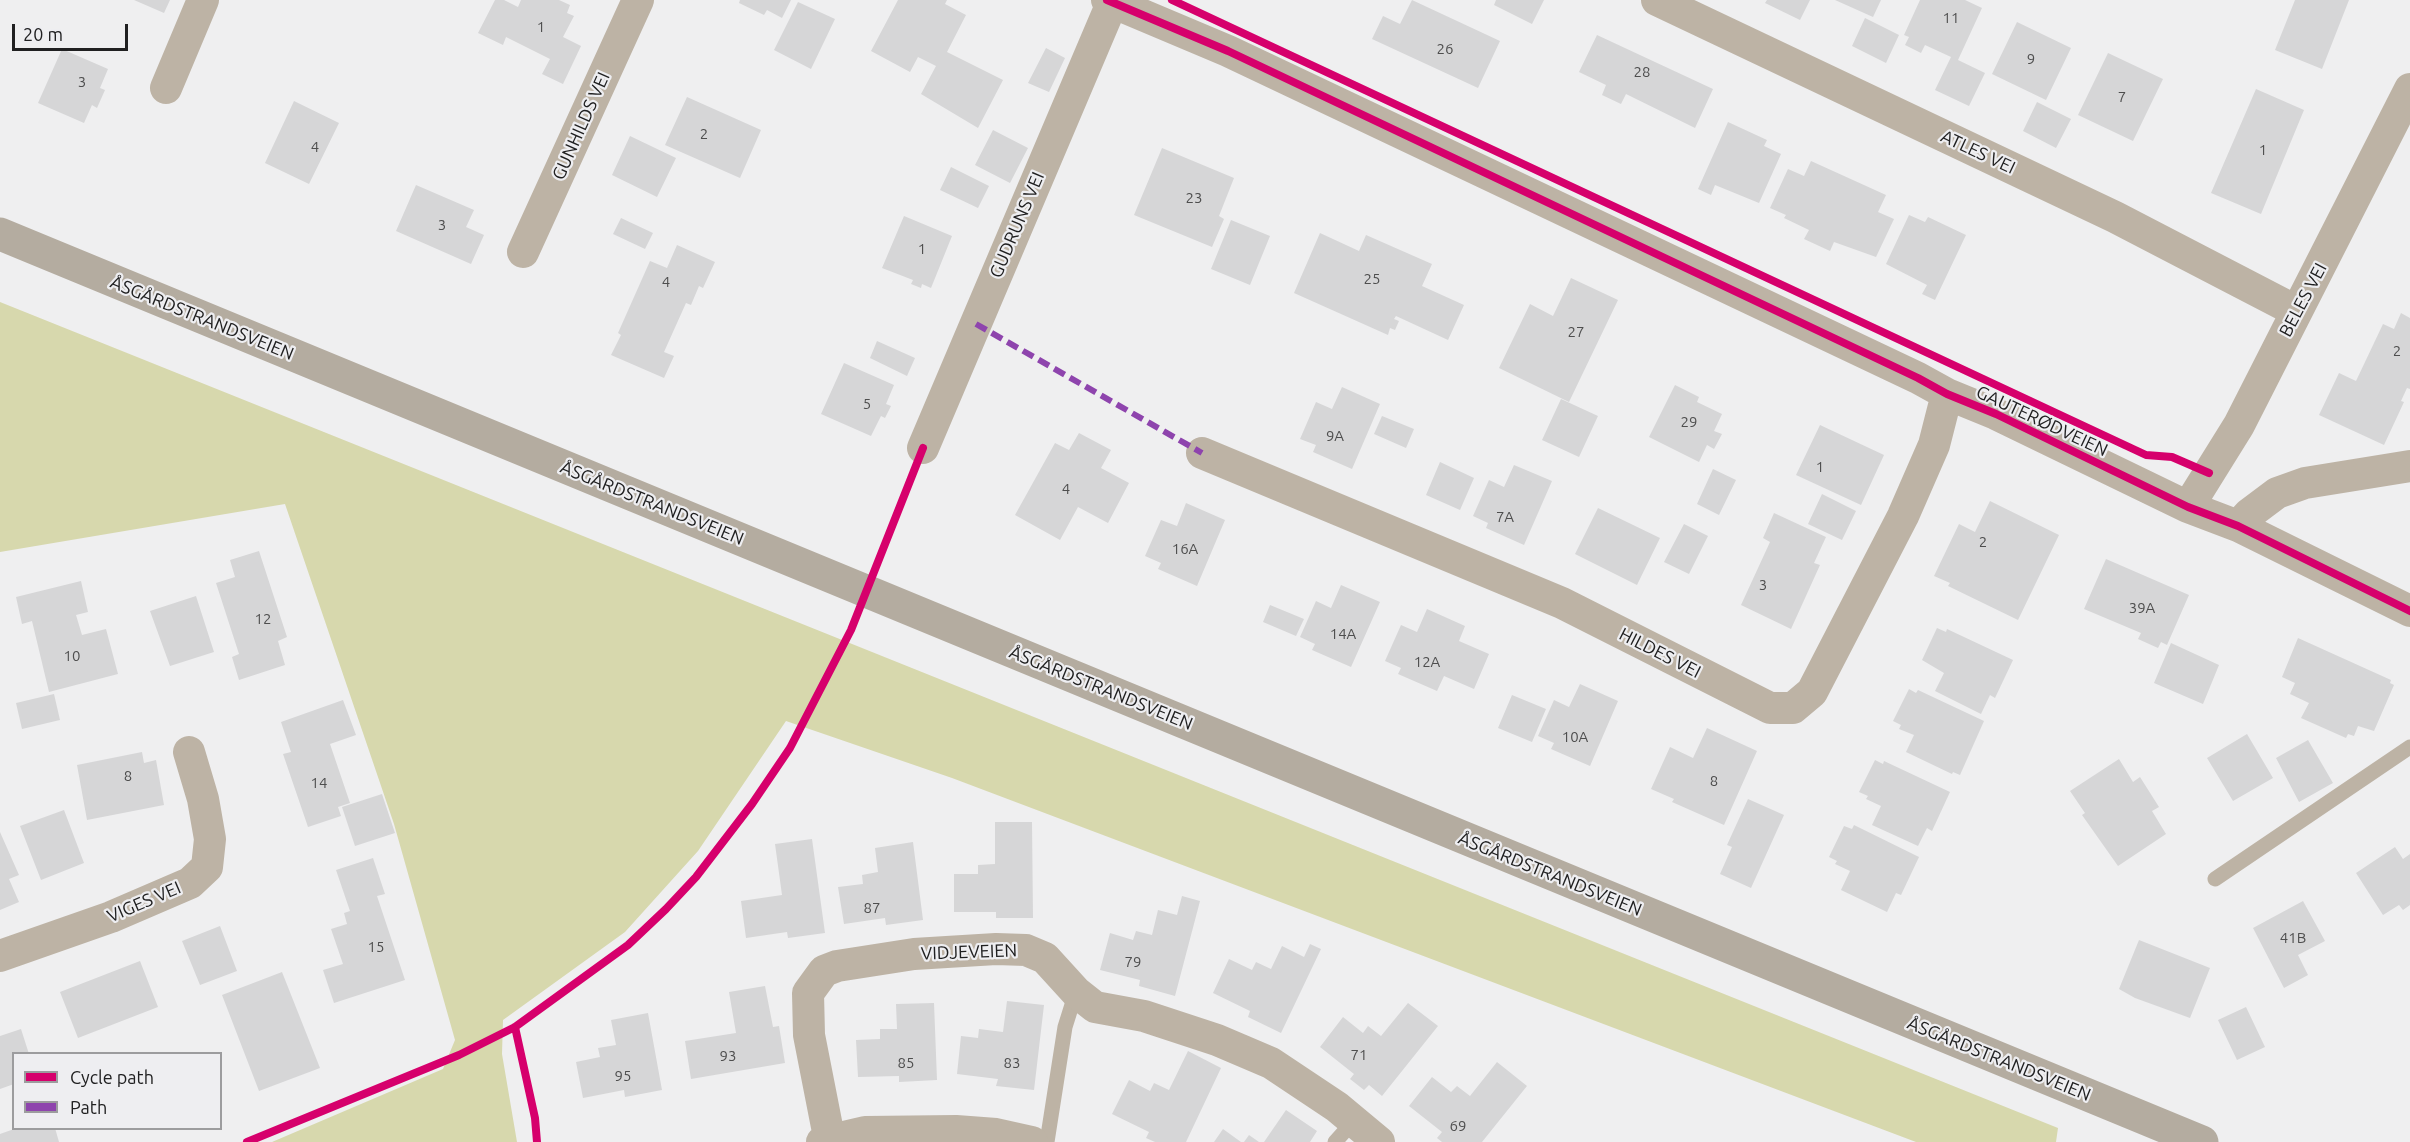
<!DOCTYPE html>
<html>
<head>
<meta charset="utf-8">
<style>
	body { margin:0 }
	#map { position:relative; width:2410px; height:1142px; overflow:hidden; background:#efeff0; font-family:Ubuntu,sans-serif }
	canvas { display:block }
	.legend { position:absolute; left:12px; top:1052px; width:210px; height:78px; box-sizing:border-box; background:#eeeef1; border:2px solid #9c9c9e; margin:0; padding:8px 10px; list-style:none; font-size:18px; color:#202021 }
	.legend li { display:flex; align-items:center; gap:12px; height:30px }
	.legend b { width:30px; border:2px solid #9c9c9e }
	.scale { position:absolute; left:12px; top:24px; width:116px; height:27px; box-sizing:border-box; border:3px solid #202021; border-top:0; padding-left:8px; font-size:18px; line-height:21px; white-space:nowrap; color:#202021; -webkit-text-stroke:4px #eeeef1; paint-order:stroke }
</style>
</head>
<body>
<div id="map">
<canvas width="2410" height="1142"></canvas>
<ul class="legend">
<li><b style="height:8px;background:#d6006c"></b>Cycle path</li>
<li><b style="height:8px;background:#8e44ad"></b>Path</li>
</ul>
<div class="scale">20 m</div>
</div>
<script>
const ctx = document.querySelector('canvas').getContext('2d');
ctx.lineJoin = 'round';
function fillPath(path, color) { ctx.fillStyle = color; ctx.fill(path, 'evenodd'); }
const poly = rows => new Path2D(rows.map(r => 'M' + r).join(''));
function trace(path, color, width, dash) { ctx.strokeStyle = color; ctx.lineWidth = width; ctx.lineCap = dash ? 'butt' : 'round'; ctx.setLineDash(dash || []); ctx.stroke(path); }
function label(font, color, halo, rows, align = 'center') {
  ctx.font = font + ' Ubuntu,sans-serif'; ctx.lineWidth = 4.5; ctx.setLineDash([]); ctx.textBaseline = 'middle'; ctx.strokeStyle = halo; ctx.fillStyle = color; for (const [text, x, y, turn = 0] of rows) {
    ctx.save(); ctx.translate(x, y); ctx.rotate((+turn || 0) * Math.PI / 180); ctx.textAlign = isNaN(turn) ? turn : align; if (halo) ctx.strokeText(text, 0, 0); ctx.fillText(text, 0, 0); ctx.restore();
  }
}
fillPath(poly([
	[0,302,2058,1128,2056,1142,1916,1142,952,778,786,721,698,851,625,932,503,1020,502,1054,517,1142,272,1142,443,1069,455,1040,394,824,285,504,0,552]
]), '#d7d8ad');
fillPath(poly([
	[134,0,170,0,164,13],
	[495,0,504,0,518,7,521,0,559,0,570,5,567,13,574,16,563,37,581,46,563,84,542,74,550,59,506,37,503,45,478,33],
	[740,0,791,0,782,18,767,10,764,15,739,3],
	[898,0,947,0,945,4,966,15,947,52,1003,80,978,128,921,94,936,66,918,57,910,72,871,51],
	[1412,0,1500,41,1478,88,1372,39,1383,16,1400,24],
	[1496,0,1544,0,1532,24,1494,5],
	[1767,0,1810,0,1800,20,1765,3],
	[1835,0,1881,0,1873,17],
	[1920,0,1965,0,1982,8,1958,60,1985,73,1969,106,1935,90,1951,57,1925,45,1921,53,1905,45,1909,37,1904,35],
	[2295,0,2349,0,2322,69,2275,50],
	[798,2,835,19,811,69,774,50],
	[1865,18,1899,35,1886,63,1852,46],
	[2017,22,2071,48,2046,100,1992,74],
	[1597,35,1713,89,1695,128,1626,94,1621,104,1602,95,1606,85,1579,72],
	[1046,48,1065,58,1049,92,1028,83],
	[62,49,108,69,100,88,105,90,97,108,92,105,84,123,38,103],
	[2108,53,2163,79,2133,141,2078,115],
	[2256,89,2304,110,2261,214,2211,193],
	[687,97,761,130,740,178,665,145],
	[294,101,339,123,309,184,265,163],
	[2037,102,2071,119,2056,148,2023,131],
	[1728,122,1767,140,1764,146,1781,154,1759,203,1715,185,1711,195,1698,189],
	[993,130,1028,148,1010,183,975,165],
	[630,136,676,158,657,197,612,175],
	[1162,148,1234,178,1219,216,1224,219,1212,247,1134,215],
	[1811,161,1886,195,1878,212,1894,219,1876,257,1834,242,1830,251,1804,239,1809,230,1784,218,1786,215,1770,208,1788,169,1804,176],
	[951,167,989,186,978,208,940,190],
	[416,185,474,210,466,227,484,235,471,264,396,231],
	[1909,215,1925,222,1928,217,1966,235,1935,300,1922,294,1927,285,1886,264],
	[904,216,952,236,931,288,922,284,921,288,911,284,913,280,882,268],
	[621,218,653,233,645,249,613,234],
	[1231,220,1270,236,1250,285,1211,269],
	[1320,233,1359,251,1366,235,1432,264,1422,286,1464,305,1448,340,1396,316,1394,319,1399,321,1395,330,1390,328,1388,335,1294,293],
	[677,245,715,262,703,288,699,286,691,305,686,303,664,352,674,356,664,378,611,355,621,335,618,333,650,261,667,268],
	[1571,278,1618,300,1569,402,1499,368,1530,304,1553,316],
	[2401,313,2410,318,2410,389,2407,388,2401,401,2404,402,2384,445,2319,415,2339,373,2356,381,2383,324,2394,329],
	[877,341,915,358,907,376,870,358],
	[844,363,894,385,886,404,891,406,885,418,881,416,871,436,821,414],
	[1675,385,1699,397,1697,402,1722,414,1714,431,1722,434,1714,449,1707,445,1699,462,1649,437],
	[1342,387,1380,404,1352,469,1313,452,1316,445,1300,439,1316,402,1332,409],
	[1561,399,1598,416,1579,457,1542,440],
	[1382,416,1414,429,1406,448,1374,434],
	[1820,425,1884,455,1861,505,1796,475],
	[1079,433,1111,450,1101,468,1129,483,1108,523,1078,507,1060,540,1015,515,1055,443,1069,450],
	[1440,462,1474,478,1460,510,1426,495],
	[1514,465,1552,481,1524,545,1486,528,1488,523,1473,516,1489,480,1504,487],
	[1713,469,1736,480,1719,515,1697,504],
	[1822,494,1856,511,1842,540,1808,524],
	[1990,501,2059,535,2018,620,1948,586,1950,583,1934,576,1959,524,1975,532],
	[1186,503,1225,520,1197,586,1158,569,1161,563,1145,556,1161,520,1177,526],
	[1598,508,1660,538,1637,585,1575,554],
	[1774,513,1826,537,1814,563,1820,565,1791,629,1741,605,1770,542,1763,538],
	[1684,524,1708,536,1689,574,1664,562],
	[259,551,287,637,278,641,285,665,239,680,232,657,239,654,216,583,235,577,230,560],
	[2106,559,2189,595,2167,645,2161,642,2158,648,2138,639,2141,633,2084,609],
	[81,581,88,612,76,615,82,635,106,629,118,674,49,692,32,621,22,624,16,597],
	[1341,585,1380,602,1351,667,1312,650,1315,644,1300,637,1316,601,1331,608],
	[196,596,214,652,170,666,150,611],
	[1270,605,1304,619,1296,636,1263,622],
	[1427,609,1465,626,1459,641,1489,654,1474,689,1444,676,1437,691,1398,674,1401,668,1385,661,1401,625,1417,632],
	[1937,628,1946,632,1947,629,2013,660,1995,698,1990,695,1981,714,1935,691,1944,673,1922,660],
	[2298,638,2391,680,2390,683,2394,685,2374,731,2358,726,2354,736,2348,734,2346,738,2301,718,2309,703,2290,694,2295,683,2282,677],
	[2171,643,2219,665,2203,704,2154,683],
	[1580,684,1618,701,1590,766,1551,749,1554,743,1538,736,1554,700,1569,707],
	[1909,689,1916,693,1918,690,1984,721,1960,775,1953,772,1952,774,1906,752,1914,735,1899,729,1901,725,1893,721],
	[54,694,60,720,22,729,16,703],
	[1512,695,1546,709,1532,742,1498,728],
	[343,700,356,735,330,744,350,803,338,807,341,816,308,827,283,754,291,752,281,722],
	[1707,728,1757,751,1724,825,1672,802,1674,799,1651,789,1670,747,1693,758],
	[2247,734,2273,778,2233,801,2207,758],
	[2308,740,2333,783,2299,802,2276,758],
	[142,752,144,763,156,760,164,805,87,820,77,765],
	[2119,759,2133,782,2140,777,2159,807,2152,811,2166,834,2118,866,2082,815,2085,813,2070,791],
	[1875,760,1883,764,1884,761,1950,792,1932,831,1927,828,1918,846,1872,825,1881,806,1866,799,1868,796,1859,792],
	[382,794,395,833,355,846,342,807],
	[1748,799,1784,815,1751,888,1720,874,1732,847,1727,845],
	[64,810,84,863,41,880,20,826],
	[995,822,1032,822,1033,918,996,918,996,912,954,912,954,874,978,874,978,865,995,864],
	[1854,825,1919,857,1901,895,1896,893,1887,912,1841,890,1850,871,1835,864,1837,861,1829,857,1844,826,1852,829],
	[0,832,19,875,9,879,19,902,0,910],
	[812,839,825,933,788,938,787,932,746,938,741,901,782,895,775,844],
	[913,842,923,920,886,925,885,918,844,924,838,887,863,884,862,875,878,872,875,848],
	[2395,847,2403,859,2410,854,2410,905,2403,910,2399,905,2383,915,2356,873],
	[373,858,385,894,377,896,405,980,334,1003,323,970,343,964,331,929,347,924,344,913,350,911,336,870],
	[1182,896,1200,901,1175,996,1139,986,1140,980,1100,970,1110,933,1133,940,1136,931,1152,935,1158,910,1177,915],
	[2303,901,2325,941,2298,955,2308,975,2284,988,2253,928],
	[220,926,237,971,200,985,182,941],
	[2139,940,2210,968,2190,1018,2135,998,2119,989],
	[1310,944,1321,949,1281,1033,1248,1017,1250,1011,1213,993,1229,959,1252,970,1256,962,1271,969,1282,946,1304,957],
	[140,961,158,1007,78,1038,60,992],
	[282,972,320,1068,259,1091,222,995],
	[765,986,773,1027,779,1026,785,1063,691,1079,685,1041,736,1033,729,992],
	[1007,1001,1044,1005,1034,1090,996,1086,998,1079,957,1074,961,1036,978,1038,979,1029,1003,1032],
	[934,1003,937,1080,899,1082,899,1076,858,1077,856,1040,880,1039,880,1029,897,1029,896,1004],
	[1408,1003,1438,1026,1382,1096,1369,1085,1364,1090,1350,1079,1354,1074,1320,1047,1343,1017,1363,1033,1368,1026,1381,1036],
	[2246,1007,2265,1047,2237,1060,2218,1020],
	[648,1013,662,1090,625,1097,624,1090,583,1098,576,1062,600,1057,598,1048,616,1045,611,1020],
	[21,1029,29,1054,14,1054,14,1084,0,1089,0,1036],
	[1188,1051,1221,1068,1186,1142,1155,1142,1146,1138,1149,1132,1112,1114,1129,1080,1150,1091,1154,1083,1169,1090],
	[1497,1062,1527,1086,1482,1142,1442,1142,1437,1138,1442,1132,1409,1106,1432,1077,1451,1092,1457,1086,1470,1096],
	[1286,1110,1317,1131,1310,1142,1264,1142],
	[17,1128,55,1128,59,1142,0,1142,0,1134],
	[1223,1129,1241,1142,1214,1142],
	[1249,1135,1259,1142,1244,1142]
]), '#d6d6d7');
trace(poly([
	[2215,879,2410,747],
	[1047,1142,1065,1027,1076,992],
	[1335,1142,1353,1122]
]), '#bdb3a5', 15);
trace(poly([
	[1107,0,1228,51,1918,378,1947,394,1996,414,2188,507,2238,526,2410,611],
	[1657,0,2115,217,2296,311],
	[166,88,203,0],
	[523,252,638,0],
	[923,448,1112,3],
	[1202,453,1562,603,1770,708,1793,708,1812,692,1903,516,1934,445,1947,394],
	[2188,507,2239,425,2410,89],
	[2238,526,2249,514,2277,493,2305,483,2410,466],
	[0,956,111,917,190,883,207,867,210,839,203,799,189,752],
	[822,1142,865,1132,956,1131,996,1134,1032,1142],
	[830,1142,809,1035,808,993,824,971,837,966,914,954,996,949,1026,950,1045,958,1076,992,1095,1007,1144,1016,1217,1040,1271,1063,1337,1107,1379,1142]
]), '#bdb3a5', 32);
trace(poly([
	[0,234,2202,1142]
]), '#b4aca0', 33);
trace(poly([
	[976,324,1202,453]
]), '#8e44ad', 6, [12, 6]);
trace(poly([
	[1107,0,1228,51,1918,378,1947,394,1996,414,2188,507,2238,526,2410,611],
	[1172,0,2146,455,2172,457,2209,473],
	[515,1027,535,1118,537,1142],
	[247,1142,459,1055,515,1027,628,945,666,909,696,877,752,804,790,748,851,630,923,448]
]), '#d6006c', 8);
label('15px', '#4e4e4e', null, [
	["11",1951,18],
	["1",541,27],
	["26",1445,49],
	["9",2031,59],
	["28",1642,72],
	["3",82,82],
	["7",2122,97],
	["2",704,134],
	["4",315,147],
	["1",2263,150],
	["23",1194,198],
	["3",442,225],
	["1",922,249],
	["25",1372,279],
	["4",666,282],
	["27",1576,332],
	["2",2397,351],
	["5",867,404],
	["29",1689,422],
	["9A",1335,436],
	["1",1820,467],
	["4",1066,489],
	["7A",1505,517],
	["2",1983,542],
	["16A",1185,549],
	["3",1763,585],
	["39A",2142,608],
	["12",263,619],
	["14A",1343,634],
	["10",72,656],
	["12A",1427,662],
	["10A",1575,737],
	["8",128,776],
	["8",1714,781],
	["14",319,783],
	["87",872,908],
	["41B",2293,938],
	["15",376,947],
	["79",1133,962],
	["71",1359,1055],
	["93",728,1056],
	["85",906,1063],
	["83",1012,1063],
	["95",623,1076],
	["69",1458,1126]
]);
label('18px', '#202021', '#eeeef1', [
	["GUNHILDS VEI",581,126,-66],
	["ATLES VEI",1978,152,25],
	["GUDRUNS VEI",1017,225,-67],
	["BELES VEI",2303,300,-62],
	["ÅSGÅRDSTRANDSVEIEN",202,318,22],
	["GAUTERØDVEIEN",2042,421,25],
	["ÅSGÅRDSTRANDSVEIEN",652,503,22],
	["HILDES VEI",1660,653,27],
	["ÅSGÅRDSTRANDSVEIEN",1101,688,22],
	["ÅSGÅRDSTRANDSVEIEN",1550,874,22],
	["VIGES VEI",144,902,-23],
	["VIDJEVEIEN",969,952,-2],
	["ÅSGÅRDSTRANDSVEIEN",1999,1059,22]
]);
</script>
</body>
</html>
